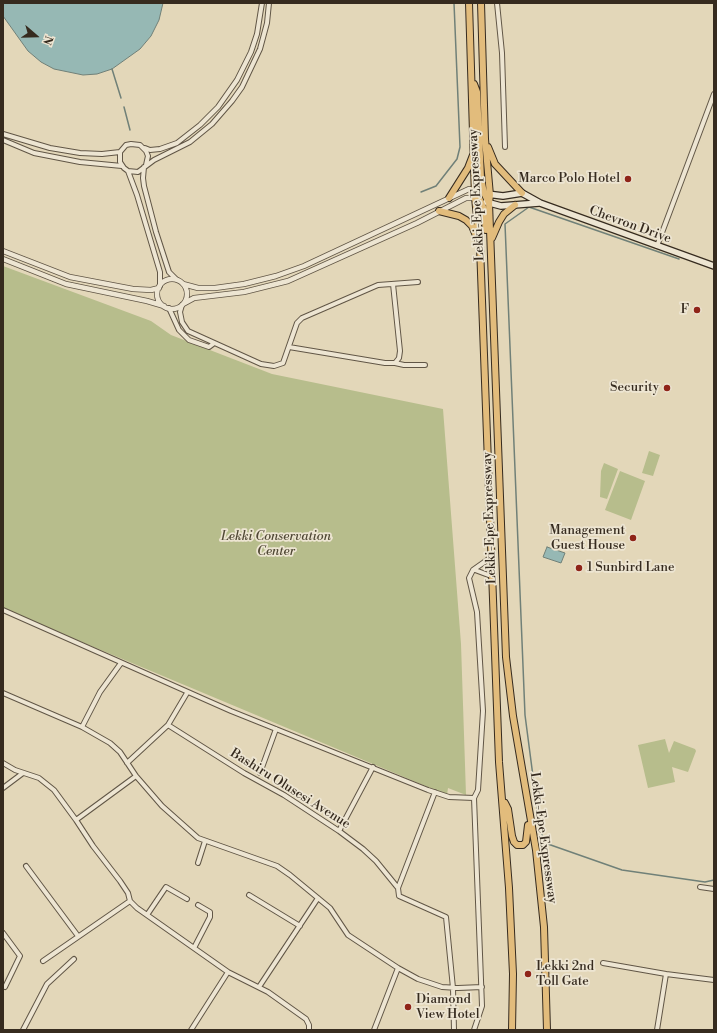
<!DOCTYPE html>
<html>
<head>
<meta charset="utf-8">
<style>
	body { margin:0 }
	#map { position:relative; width:717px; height:1033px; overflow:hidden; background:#e3d7b9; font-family:"Libre Bodoni",serif }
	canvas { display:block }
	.frame { position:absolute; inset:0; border:4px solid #362b1f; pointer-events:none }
	.north { position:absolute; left:16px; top:16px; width:40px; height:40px; -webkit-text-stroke:3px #ede5d2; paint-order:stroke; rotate:110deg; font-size:11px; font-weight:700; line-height:16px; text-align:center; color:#362b1f }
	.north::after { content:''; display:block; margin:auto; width:14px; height:18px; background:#362b1f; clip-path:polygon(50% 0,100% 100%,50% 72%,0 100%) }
</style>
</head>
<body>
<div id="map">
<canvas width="717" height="1033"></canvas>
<div class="frame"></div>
<div class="north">N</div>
</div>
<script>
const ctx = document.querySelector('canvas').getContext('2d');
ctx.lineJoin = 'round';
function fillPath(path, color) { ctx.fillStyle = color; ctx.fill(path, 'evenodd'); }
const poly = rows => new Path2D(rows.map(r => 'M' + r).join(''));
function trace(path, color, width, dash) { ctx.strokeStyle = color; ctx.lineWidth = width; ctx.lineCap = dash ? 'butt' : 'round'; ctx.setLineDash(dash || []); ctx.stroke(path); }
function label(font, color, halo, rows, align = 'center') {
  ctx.font = font + ' "Libre Bodoni",serif'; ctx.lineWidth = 3.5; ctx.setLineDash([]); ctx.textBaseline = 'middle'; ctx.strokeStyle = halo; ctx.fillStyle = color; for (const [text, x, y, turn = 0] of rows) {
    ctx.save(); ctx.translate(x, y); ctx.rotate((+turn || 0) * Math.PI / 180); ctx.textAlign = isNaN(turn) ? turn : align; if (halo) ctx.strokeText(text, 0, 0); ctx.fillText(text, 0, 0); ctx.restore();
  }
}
fillPath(poly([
	[3,266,151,321,171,335,272,374,443,409,461,644,466,795,448,788,447,795,3,609],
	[649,451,660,455,653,476,642,473],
	[604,463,618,469,607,499,600,497,601,471],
	[620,471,645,481,631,520,605,510],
	[665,739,669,753,674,741,695,749,696,751,688,772,672,767,675,782,648,788,638,745]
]), '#b7bd8c');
const water = poly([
	[3,3,163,3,159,20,151,36,140,49,112,69,97,74,83,75,54,69,41,62,28,51,3,16,3,3],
	[547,547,565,553,561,563,543,557,547,547]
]);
fillPath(water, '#96b8b4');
trace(water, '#708078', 1);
trace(poly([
	[112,69,121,98],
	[124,107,130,130],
	[421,192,436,186,457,159,460,147,454,3],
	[534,784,525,715,505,224,529,207,679,259],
	[536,802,540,829,545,843,622,870,705,882,714,880]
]), '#708078', 1.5);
const minor = poly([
	[497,3,502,53,505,147],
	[3,134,50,148,80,153,102,154,120,152],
	[3,140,34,153,80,162,122,166],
	[145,148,150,150,160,149,177,143,200,125,218,107,237,80,251,52,257,34,262,3],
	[146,165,148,156,146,151,140,145,131,144,126,145,120,152,120,162,124,168,128,171,138,172,154,160,190,142,212,124,232,101,242,87,260,49,267,23,269,3],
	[144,167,143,178,144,186,156,232,169,272,176,279],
	[128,171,137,195,160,272,160,286],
	[657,246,714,94],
	[182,305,180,312,182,322,188,331,261,364,274,366,283,363,297,323,302,318,378,285,418,282],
	[169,308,179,330,189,340,209,347,213,344],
	[289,347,385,363,395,363,399,358,400,351,393,284],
	[395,363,404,365,425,365],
	[475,570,491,576],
	[3,610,231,711,428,790,449,797,474,798],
	[3,693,82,727,110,743,120,752,136,776,162,806,198,838,277,866,290,875,330,908,348,935,398,968,418,979,442,987,458,988,482,987],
	[168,725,244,773,284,795,339,831,363,849,376,861,398,888,399,896,446,917,453,988,454,1030],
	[82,727,100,692,121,663],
	[3,763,15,770,39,778,54,790,76,820,93,846,120,881,128,893,130,901,137,908,228,972,268,992,306,1019,309,1025,309,1030],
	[127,763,168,725,187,693],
	[260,773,276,729],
	[3,788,23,773],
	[76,820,136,776],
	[339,831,373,767],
	[198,863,205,841],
	[26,866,78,936],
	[700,887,714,889],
	[398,888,435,792],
	[249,895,300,926],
	[147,915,166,887,187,899],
	[3,933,20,956,5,987],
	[194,948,210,917,210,912,198,905],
	[43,961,130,901],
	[603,963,666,974],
	[259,987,318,898],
	[23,1030,47,984,74,959],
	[191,1030,228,972],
	[374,1030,398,968],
	[474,1030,482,1006,474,798,478,790,483,711,477,612,469,578,473,570,490,558],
	[657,1030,666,974,714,980]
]);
const tertiary = poly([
	[3,251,70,277,133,289,151,290,159,288],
	[3,259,66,284,147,301,164,306],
	'157 294a15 15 0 1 1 30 0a15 15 0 1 1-30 0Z',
	[183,284,198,288,215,288,244,284,276,276,304,266,469,189,475,190],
	[183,304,194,298,244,292,288,281,417,223,466,198,475,198]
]);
const secondary = poly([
	[487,194,503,196,522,193,540,203,714,266],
	[486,202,501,206,539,203]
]);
const trunk = poly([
	[469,3,475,198,480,246,499,762,509,888,513,974,512,1030],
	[481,3,485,139,490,195,489,203,506,657,513,716,536,850,544,927,547,1030],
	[474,84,477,92,481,178,484,193,489,203],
	[488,147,495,164,522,193],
	[476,191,483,207,486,230],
	[449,198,468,168,473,155],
	[439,211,459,216,466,220,472,226,477,238],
	[492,238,499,222,504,214,515,205],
	[505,803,508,809,512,836,514,842,517,845,523,845,526,842,528,825]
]);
trace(minor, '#615646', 6);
trace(tertiary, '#615646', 6);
trace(secondary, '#362b1f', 8);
trace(trunk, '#362b1f', 8);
trace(minor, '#ede5d2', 4);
trace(tertiary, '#ede5d2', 4.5);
trace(secondary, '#ede5d2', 5.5);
trace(trunk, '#e2bc7c', 6);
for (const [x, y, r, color] of [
	[628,179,4,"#8f2418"],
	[697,310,4,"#8f2418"],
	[667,388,4,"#8f2418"],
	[633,538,4,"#8f2418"],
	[579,568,4,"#8f2418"],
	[528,974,4,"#8f2418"],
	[408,1007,4,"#8f2418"]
]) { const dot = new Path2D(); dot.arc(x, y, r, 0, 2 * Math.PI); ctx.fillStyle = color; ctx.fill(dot); trace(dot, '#ede5d2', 1.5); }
label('13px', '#362b1f', '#ede5d2', [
	["Marco Polo Hotel",620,179],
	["F",689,310],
	["Security",659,388],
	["Management",625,531],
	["Guest House",625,546],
	["1 Sunbird Lane",587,568,"left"],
	["Lekki 2nd",536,967,"left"],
	["Toll Gate",536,982,"left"],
	["Diamond",416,1000,"left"],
	["View Hotel",416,1015,"left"]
], 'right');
label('13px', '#362b1f', '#ede5d2', [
	["Lekki-Epe Expressway",477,195,-93],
	["Chevron Drive",630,225,20],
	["Lekki-Epe Expressway",490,518,-92],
	["Bashiru Olusesi Avenue",290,789,32],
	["Lekki-Epe Expressway",543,838,82]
]);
label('italic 13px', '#504835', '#ede5d2', [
	["Lekki Conservation",276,537],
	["Center",276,552]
]);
</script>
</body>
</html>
